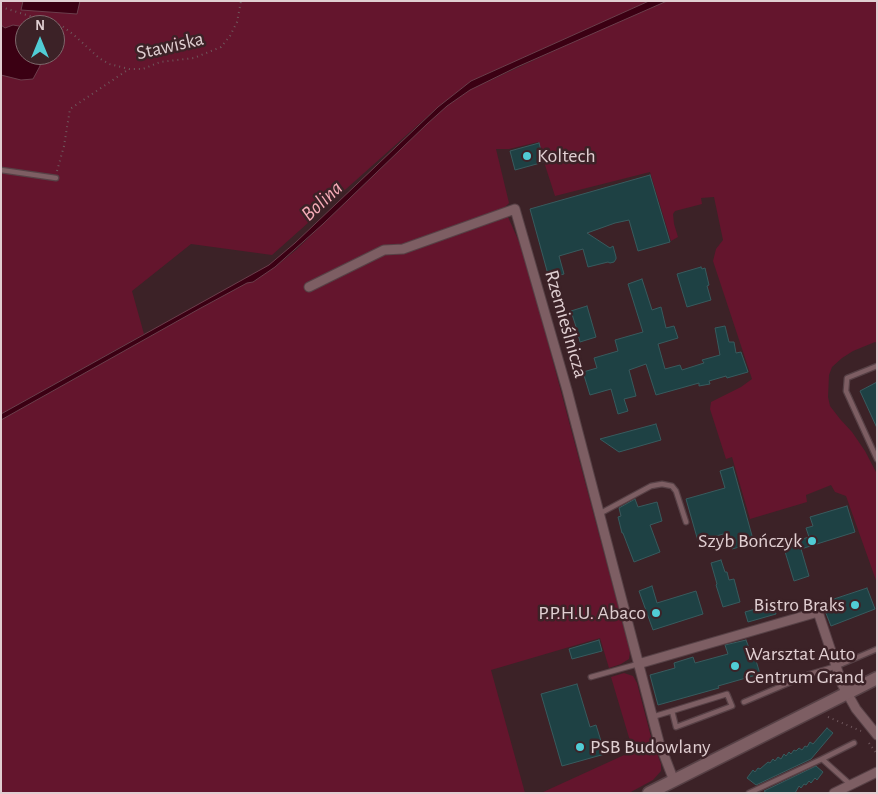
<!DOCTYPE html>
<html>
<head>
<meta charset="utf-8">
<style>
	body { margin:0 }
	#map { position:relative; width:878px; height:794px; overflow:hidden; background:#3c2227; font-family:"Alegreya Sans",sans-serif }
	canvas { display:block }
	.frame { position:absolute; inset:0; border:2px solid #e0ced1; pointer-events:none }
	.north { position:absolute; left:15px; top:15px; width:50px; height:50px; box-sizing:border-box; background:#3c2227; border:1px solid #7e676b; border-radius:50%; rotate:0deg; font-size:14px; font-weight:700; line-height:20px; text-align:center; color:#e0ced1 }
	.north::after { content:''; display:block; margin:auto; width:18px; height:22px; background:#51ccd5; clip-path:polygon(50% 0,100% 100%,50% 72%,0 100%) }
</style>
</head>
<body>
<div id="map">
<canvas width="878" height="794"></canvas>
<div class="frame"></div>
<div class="north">N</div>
</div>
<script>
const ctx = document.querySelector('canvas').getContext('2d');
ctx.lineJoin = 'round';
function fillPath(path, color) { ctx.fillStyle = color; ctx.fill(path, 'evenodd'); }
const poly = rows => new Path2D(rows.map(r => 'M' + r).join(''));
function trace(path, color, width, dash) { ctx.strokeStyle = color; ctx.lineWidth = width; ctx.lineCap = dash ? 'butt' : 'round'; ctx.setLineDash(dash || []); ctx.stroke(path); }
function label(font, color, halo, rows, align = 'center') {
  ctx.font = font + ' "Alegreya Sans",sans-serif'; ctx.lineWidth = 5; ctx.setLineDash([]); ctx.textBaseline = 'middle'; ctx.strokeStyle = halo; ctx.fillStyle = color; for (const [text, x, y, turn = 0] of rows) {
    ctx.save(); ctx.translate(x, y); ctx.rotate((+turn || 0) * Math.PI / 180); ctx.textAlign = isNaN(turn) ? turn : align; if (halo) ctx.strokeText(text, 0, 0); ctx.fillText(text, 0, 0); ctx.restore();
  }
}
fillPath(poly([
	[1,1,23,1,21,9,76,14,80,1,649,1,471,81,438,107,272,255,191,244,132,291,144,334,1,414],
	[25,25,55,25,55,55,25,55],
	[667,1,877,1,877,343,875,342,853,351,842,358,832,367,829,375,828,397,830,406,840,419,852,432,865,451,877,474,877,583,846,496,835,492,831,485,806,495,807,502,750,519,732,457,726,459,710,409,711,402,741,387,752,379,713,261,716,249,723,240,714,197,701,198,702,204,675,211,673,214,674,224,678,237,671,241,650,172,555,196,544,162,538,142,509,149,496,149,509,203,504,208,520,244,539,309,630,651,629,659,621,664,609,668,600,638,491,670,525,793,1,793,1,420,199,309,247,283,253,282,275,267,296,250,427,124,447,106,470,90,586,36],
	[624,673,633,676,637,683,651,737,661,764,661,771,653,780,629,793,541,793,633,751,611,677]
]), '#64152d');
const water = poly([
	[23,1,80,1,77,14,21,10,23,1],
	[649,1,667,1,517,67,470,90,447,106,427,124,323,224,275,267,253,282,247,283,199,309,1,420,1,414,269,265,295,243,438,107,471,81,649,1],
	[1,25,5,28,13,25,19,26,25,30,25,55,40,55,40,66,33,79,21,80,1,75,1,25]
]);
fillPath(water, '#3b0013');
trace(water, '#6c3e4c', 1);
const building = poly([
	[539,143,544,162,515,170,510,151,539,143],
	[650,175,670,242,638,251,629,220,615,223,587,233,610,248,613,246,616,257,616,259,614,262,610,263,608,262,588,267,583,249,559,256,564,274,549,278,530,209,650,175],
	[701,267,702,269,705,268,709,285,707,286,711,300,687,307,677,274,701,267],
	[642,279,652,310,661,307,666,328,674,326,678,338,658,344,665,369,680,365,682,370,704,363,702,360,720,355,715,328,725,326,729,342,734,342,736,353,741,352,748,372,727,378,726,376,709,381,710,384,699,386,699,383,656,395,646,364,629,370,636,396,624,399,628,411,618,414,611,389,590,395,583,372,597,368,594,358,618,351,615,340,643,332,628,284,642,279],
	[587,306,596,337,580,342,579,338,577,335,578,333,571,311,587,306],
	[877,382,877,428,860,391,877,382],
	[656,424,661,440,619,452,600,439,656,424],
	[733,467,754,543,732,549,727,533,698,541,686,499,725,488,720,471,733,467],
	[635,499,638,507,657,502,662,521,650,525,660,552,634,562,623,533,622,533,618,517,621,516,619,508,635,499],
	[847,506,855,532,801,549,809,576,794,581,783,545,809,537,806,528,813,526,810,517,847,506],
	[721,560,725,572,727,572,729,580,734,579,740,602,723,607,716,585,717,584,711,563,721,560],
	[652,586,657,603,696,591,703,614,653,630,639,591,652,586],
	[867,588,875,609,831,626,822,603,867,588],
	[773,604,776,614,748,622,745,612,773,604],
	[599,640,602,651,572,659,569,649,599,640],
	[746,640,749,648,752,647,760,674,718,686,719,688,658,705,650,675,675,668,674,663,693,657,695,663,728,654,725,645,746,640],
	[577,684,590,727,596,725,605,754,562,766,541,694,577,684],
	[827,728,833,733,811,759,756,785,747,778,753,770,755,772,758,768,760,769,768,762,770,763,773,759,775,761,778,757,781,759,784,754,786,756,789,752,791,754,794,750,796,751,799,748,802,750,805,746,807,747,810,742,813,744,827,728],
	[816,766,823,772,817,780,815,778,811,783,809,781,806,785,804,784,801,788,799,786,795,793,767,793,764,791,816,766]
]);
fillPath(building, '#1e4144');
trace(building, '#385b5e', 1);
const lane = poly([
	[1,170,56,178],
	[877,366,847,378,846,391,877,459],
	[599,514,651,486,662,484,672,486,676,491,686,522],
	[591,677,638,664],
	[744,702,810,674,837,666,877,649],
	[652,717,672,711,727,694,732,706,676,727,672,711],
	[822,759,854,743],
	[749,793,822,759,851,785]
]);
const street = poly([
	[309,287,384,250,403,249,515,209,567,390,659,742,674,781],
	[638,664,818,612,842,684,856,709,877,735],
	[834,793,877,772]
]);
const secondary = poly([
	[649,793,877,678]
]);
trace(lane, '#574146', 7);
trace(street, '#574146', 11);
trace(secondary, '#574146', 15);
trace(poly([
	[1,7,62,26,74,35,99,58,109,64,129,69,143,69,160,62,194,58,221,47,230,36,237,22,241,1],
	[57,171,64,146,70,109,129,69],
	[828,717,861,731],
	[869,743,877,754]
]), '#6f575c', 2, [1, 4]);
trace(lane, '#7d5e63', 4.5);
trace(street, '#7d5e63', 9);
trace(secondary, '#7d5e63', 12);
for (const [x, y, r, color] of [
	[527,156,5,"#51ccd5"],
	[812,541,5,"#51ccd5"],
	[855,605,5,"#51ccd5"],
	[656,613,5,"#51ccd5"],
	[735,666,5,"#51ccd5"],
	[580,747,5,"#51ccd5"]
]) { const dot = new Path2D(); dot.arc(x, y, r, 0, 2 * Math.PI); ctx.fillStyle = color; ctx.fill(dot); trace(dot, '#3c2227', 2); }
label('20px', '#e0ced1', '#3c2227', [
	["Stawiska",170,46,-13],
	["Rzemieślnicza",566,324,74]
]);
label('20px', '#e0ced1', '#3c2227', [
	["Koltech",537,156],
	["Szyb Bończyk",802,541,"right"],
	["Bistro Braks",845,605,"right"],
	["P.P.H.U. Abaco",646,613,"right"],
	["Warsztat Auto",745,654],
	["Centrum Grand",745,677],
	["PSB Budowlany",590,747]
], 'left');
label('italic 21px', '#f6acb8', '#3c2227', [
	["Bolina",322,201,-43]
]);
</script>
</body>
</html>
